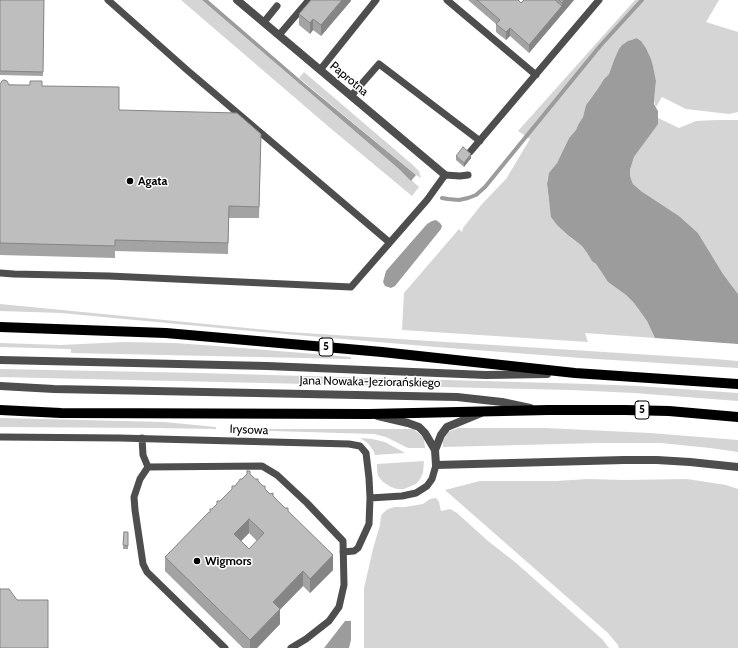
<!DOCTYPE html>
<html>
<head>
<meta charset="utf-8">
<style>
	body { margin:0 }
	canvas { display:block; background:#fff }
</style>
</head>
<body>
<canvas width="738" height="648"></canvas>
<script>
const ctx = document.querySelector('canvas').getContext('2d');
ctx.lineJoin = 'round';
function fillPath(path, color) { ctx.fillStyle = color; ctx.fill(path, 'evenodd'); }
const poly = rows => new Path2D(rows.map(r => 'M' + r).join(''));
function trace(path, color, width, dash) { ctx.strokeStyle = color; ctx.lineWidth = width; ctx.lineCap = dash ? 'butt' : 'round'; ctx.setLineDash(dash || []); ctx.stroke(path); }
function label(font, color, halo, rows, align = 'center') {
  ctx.font = font + ' Cabin,sans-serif'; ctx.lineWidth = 3; ctx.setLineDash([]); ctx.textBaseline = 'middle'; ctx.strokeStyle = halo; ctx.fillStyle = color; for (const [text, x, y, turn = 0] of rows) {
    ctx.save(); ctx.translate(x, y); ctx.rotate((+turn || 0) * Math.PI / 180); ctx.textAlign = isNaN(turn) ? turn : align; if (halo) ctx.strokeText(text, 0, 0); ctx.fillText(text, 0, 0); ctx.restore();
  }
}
fillPath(poly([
	[181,0,202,0,400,170,419,187,412,196,329,127],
	[635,0,719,0,706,22,738,32,738,112,729,114,686,109,662,97,656,107,654,101,656,81,651,59,646,48,639,39,637,38,631,40,622,45,619,50,614,60,609,74,604,79,597,90,586,105,583,117,578,125,576,130,569,138,557,163,550,173,548,177,547,184,548,195,552,218,571,238,582,246,587,253,590,258,596,264,608,282,626,295,634,303,647,321,655,338,585,333,588,342,402,330,404,293,459,229,462,232,463,228,482,204,506,179,530,139,518,131],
	[304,72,414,166,419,171,421,178,416,175,299,78],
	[658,118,679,128,696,121,716,120,738,120,738,294,723,274,698,233,679,216,641,191,633,184,631,179,630,175,630,170,634,157,658,124],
	[0,304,288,332,715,359,738,361,738,368,581,358,436,347,262,332,61,313,0,311],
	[124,342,174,343,217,346,351,357,351,359,71,353,71,349,0,347,0,343,61,345],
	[0,369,200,373,588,384,638,386,738,393,738,401,634,393,571,390,0,377],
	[0,418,164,422,216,427,216,429,155,428,0,427],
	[458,428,545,428,650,433,738,440,738,452,710,448,661,443,599,443,443,447,443,441,448,432],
	[239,429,413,429,421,435,424,439,425,448,408,448,386,437,374,434,239,430],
	[360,438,372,439,385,442,405,453,375,455,374,452,368,443],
	[424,461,423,473,420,479,416,484,404,489,397,489,391,487,383,482,378,476,377,469,377,464],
	[588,479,623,480,687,479,726,485,738,489,738,648,619,648,618,645,608,633,445,490,480,481,556,481],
	[436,498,439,502,441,511,450,509,457,513,488,541,515,562,602,639,609,648,364,648,364,588,373,549,380,525,381,516,383,513,388,509,395,507,405,507,423,504,430,499]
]), '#d5d5d5');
fillPath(poly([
	[202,0,208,0,304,83,416,175,411,181,400,170],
	[637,38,641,41,646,48,651,59,653,66,656,81,654,101,654,104,658,111,658,124,656,127,634,157,630,170,630,175,631,179,633,184,641,191,679,216,698,233,723,274,738,294,738,344,655,338,647,321,634,303,626,295,608,282,596,264,592,261,587,253,582,246,569,236,557,225,551,217,547,184,549,173,557,163,569,138,576,130,578,125,583,117,586,105,597,90,604,79,609,74,614,60,619,49,622,45,628,41],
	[436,220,440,223,442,226,441,229,395,286,391,288,385,286,383,282,386,271,427,224,432,221],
	[345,621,351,621,351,640,349,648,324,648]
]), '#9c9c9c');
trace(poly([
	[442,198,448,199,459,200,468,198,476,195,485,187,600,46,642,0]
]), '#9c9c9c', 4);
trace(poly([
	[108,0,187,70,389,242],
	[447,0,536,75],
	[264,22,277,6],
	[279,35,309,0],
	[320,70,376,0],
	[351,96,379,64,480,141],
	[470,152,599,0],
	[0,273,14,274,109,276,351,287,427,200,445,175,460,176,468,175],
	[0,437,119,438,349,444,360,446,366,453,369,478,370,498,402,496,416,493,427,486,432,479,436,465],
	[142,438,143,455,148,467,262,466,277,475,307,503,343,541,344,585,339,607,329,621,306,639,291,648],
	[148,467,140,479,134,497,135,510,143,564,147,572,225,648],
	[343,552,354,551,358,548,369,524,370,498]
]), '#4e4e4e', 7);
trace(poly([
	[237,0,445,175],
	[378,416,408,423,419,427,425,433,435,450,436,465,624,460,657,460,690,462,738,467],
	[435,450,441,435,447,427,481,413]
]), '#4e4e4e', 8);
trace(poly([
	[0,360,267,366,486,375,547,374],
	[0,386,54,389,457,397,502,402,530,408]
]), '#4e4e4e', 8);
trace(poly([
	[0,327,166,333,382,352,575,373,738,384],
	[0,410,61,413,369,414,548,410,625,410,669,411,738,417]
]), '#000', 10);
fillPath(poly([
	[0,0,44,0,43,76,0,75],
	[351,0,321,36,313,30,310,34,299,25,299,14],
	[468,0,518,0,521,3,524,0,574,0,529,53,510,36,506,40,496,32,496,24],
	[0,84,42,86,119,110,261,145,259,218,229,218,228,254,115,251,115,258,0,255],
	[456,156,471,158,464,167,456,160],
	[250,474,288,511,333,570,310,593,303,586,280,609,280,624,257,648,243,648,165,571,165,557,210,512,212,509,242,479],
	[249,533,257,541,249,549,241,541],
	[124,532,128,532,128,549,123,549]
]), '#a3a3a3');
fillPath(poly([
	[342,0,351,0,351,1,321,36,321,25],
	[564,0,574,0,529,53,529,45,562,6,562,3],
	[313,19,313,30,310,34,310,23],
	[510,28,510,36,506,40,506,32],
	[471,154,471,158,464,167,464,163],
	[249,519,249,533,234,548,234,534],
	[333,555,333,570,310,593,310,579],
	[303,571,303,586,273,617,273,602],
	[280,609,280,624,257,648,250,648,250,640]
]), '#858585');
const building = poly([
	[0,0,44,0,43,72,0,71,0,0],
	[311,0,342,0,321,25,313,19,310,23,299,14,311,0],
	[477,0,518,0,521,3,524,0,555,0,562,6,529,45,510,28,506,32,496,24,500,20,477,0],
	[559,0,564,0,562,3,559,0],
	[4,80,7,81,9,85,30,85,30,81,42,81,42,86,119,87,119,110,237,113,261,134,259,207,229,206,228,243,115,240,115,246,0,243,0,84,2,81,4,80],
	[463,147,471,154,464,163,456,156,463,147],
	[247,471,250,471,250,474,255,479,258,479,258,481,263,486,265,486,265,489,270,494,273,493,273,496,285,508,288,508,288,511,333,555,310,579,303,571,273,602,280,609,250,640,165,557,208,513,210,512,210,509,212,509,217,504,217,501,220,501,232,489,232,486,235,486,239,481,240,479,242,479,247,474,247,471],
	[249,519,264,533,249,549,234,534,249,519],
	[124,532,128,532,128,546,123,545,124,532],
	[0,589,9,589,17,600,48,600,48,648,0,648,0,589]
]);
fillPath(building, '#bebebe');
trace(building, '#858585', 1);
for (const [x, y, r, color] of [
	[130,181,4,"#000"],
	[197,561,4,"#000"]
]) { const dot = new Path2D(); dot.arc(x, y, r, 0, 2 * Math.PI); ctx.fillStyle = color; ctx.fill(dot); trace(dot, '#fff', 1.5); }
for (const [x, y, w] of [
	[326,347,14],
	[642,410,14]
]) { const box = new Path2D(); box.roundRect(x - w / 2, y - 9, w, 18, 3); ctx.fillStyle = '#fff'; ctx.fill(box); trace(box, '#000', 1); }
label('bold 11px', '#000', null, [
	["5",326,347],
	["5",642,410]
]);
label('12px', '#000', '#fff', [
	["Paprotna",349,79,40],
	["Jana Nowaka-Jeziorańskiego",370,382,1],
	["Irysowa",249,430,2]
]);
label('bold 12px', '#000', '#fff', [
	["Agata",138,181],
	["Wigmors",205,561]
], 'left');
</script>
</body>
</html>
